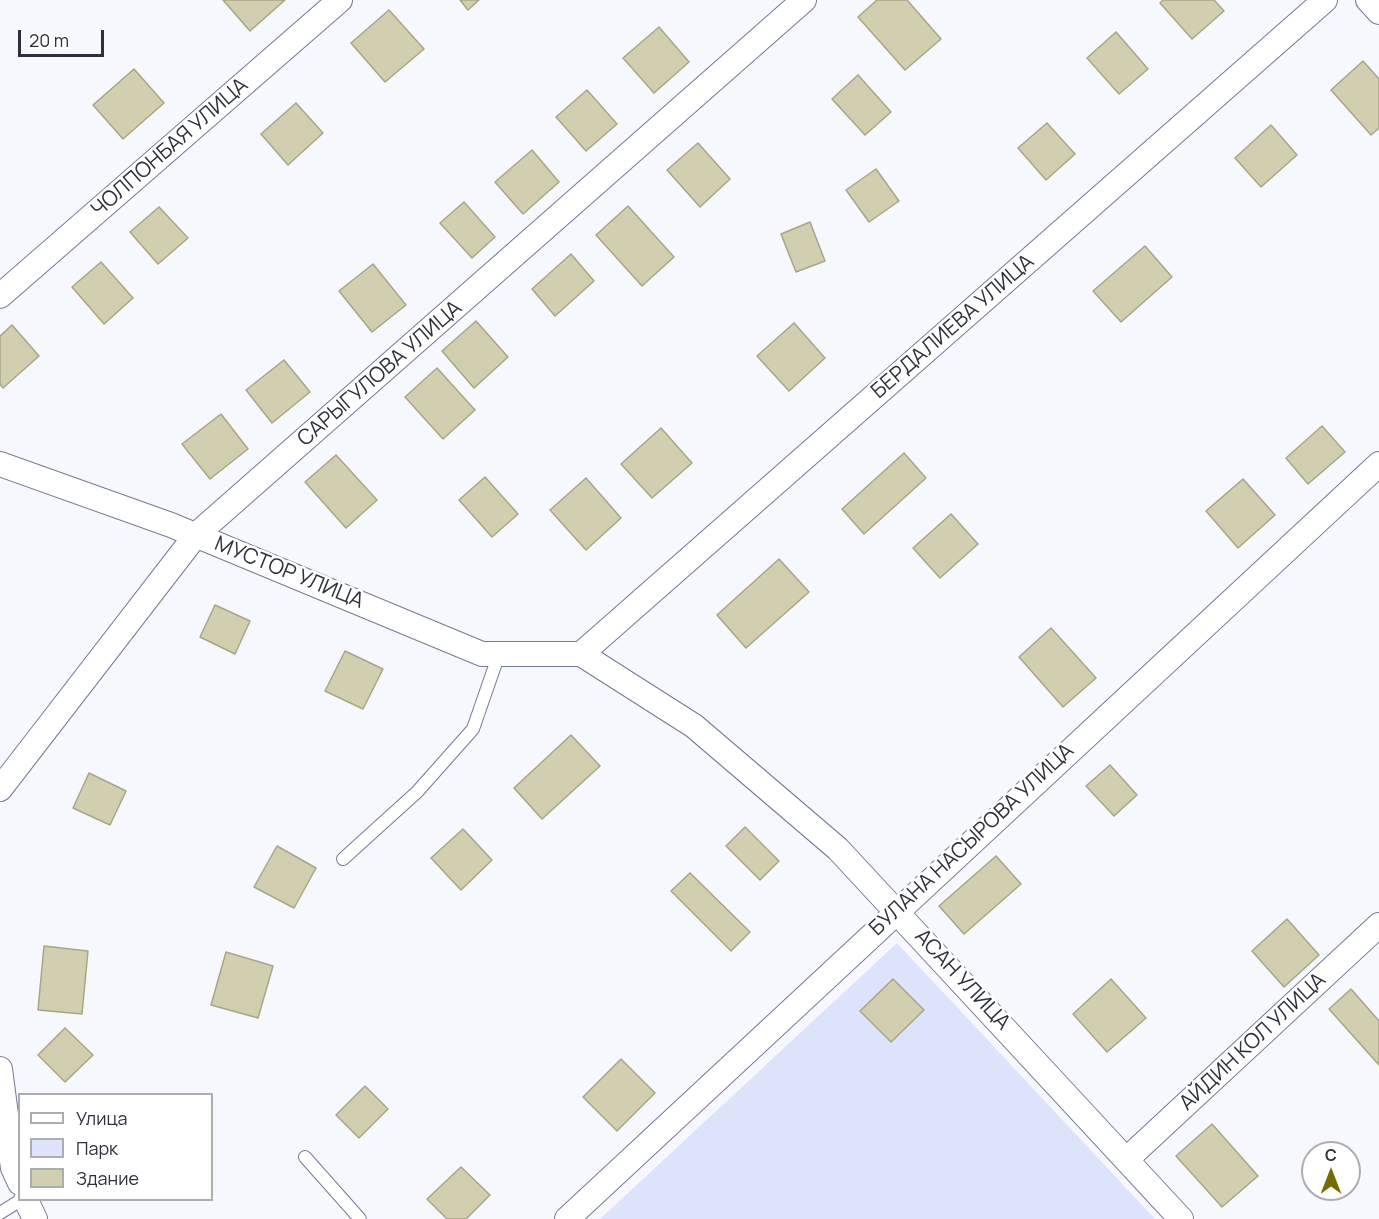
<!DOCTYPE html>
<html>
<head>
<meta charset="utf-8">
<style>
	body { margin:0 }
	#map { position:relative; width:1379px; height:1219px; overflow:hidden; background:#f6f8fe; font-family:Manrope,sans-serif }
	canvas { display:block }
	.legend { position:absolute; left:18px; top:1093px; width:195px; height:108px; box-sizing:border-box; background:#fff; border:2px solid #abadb1; margin:0; padding:8px 10px; list-style:none; font-size:18px; color:#2e313d }
	.legend li { display:flex; align-items:center; gap:12px; height:30px }
	.legend b { width:30px; border:2px solid #abadb1 }
	.north { position:absolute; left:1301px; top:1141px; width:60px; height:60px; box-sizing:border-box; background:#fff; border:2px solid #abadb1; border-radius:50%; rotate:0deg; font-size:16px; font-weight:700; line-height:24px; text-align:center; color:#2e313d }
	.north::after { content:''; display:block; margin:auto; width:21px; height:27px; background:#736c07; clip-path:polygon(50% 0,100% 100%,50% 72%,0 100%) }
	.scale { position:absolute; left:18px; top:30px; width:86px; height:27px; box-sizing:border-box; border:3px solid #2e313d; border-top:0; padding-left:8px; font-size:18px; line-height:21px; white-space:nowrap; color:#2e313d; -webkit-text-stroke:4px #fff; paint-order:stroke }
</style>
</head>
<body>
<div id="map">
<canvas width="1379" height="1219"></canvas>
<ul class="legend">
<li><b style="height:8px;background:#fff"></b>Улица</li>
<li><b style="height:16px;background:#dde3fa"></b>Парк</li>
<li><b style="height:16px;background:#d1cfaf"></b>Здание</li>
</ul>
<div class="north">С</div>
<div class="scale">20 m</div>
</div>
<script>
const ctx = document.querySelector('canvas').getContext('2d');
ctx.lineJoin = 'round';
function fillPath(path, color) { ctx.fillStyle = color; ctx.fill(path, 'evenodd'); }
const poly = rows => new Path2D(rows.map(r => 'M' + r).join(''));
function trace(path, color, width, dash) { ctx.strokeStyle = color; ctx.lineWidth = width; ctx.lineCap = dash ? 'butt' : 'round'; ctx.setLineDash(dash || []); ctx.stroke(path); }
function label(font, color, halo, rows, align = 'center') {
  ctx.font = font + ' Manrope,sans-serif'; ctx.lineWidth = 5; ctx.setLineDash([]); ctx.textBaseline = 'middle'; ctx.strokeStyle = halo; ctx.fillStyle = color; for (const [text, x, y, turn = 0] of rows) {
    ctx.save(); ctx.translate(x, y); ctx.rotate((+turn || 0) * Math.PI / 180); ctx.textAlign = isNaN(turn) ? turn : align; if (halo) ctx.strokeText(text, 0, 0); ctx.fillText(text, 0, 0); ctx.restore();
  }
}
fillPath(poly([
	[897,943,1155,1219,600,1219]
]), '#dde3fa');
const building = poly([
	[223,0,285,0,250,31,223,0],
	[460,0,479,0,468,10,460,0],
	[877,0,907,0,941,39,905,70,858,17,877,0],
	[1163,0,1214,0,1224,11,1192,39,1160,3,1163,0],
	[389,10,424,49,385,82,351,43,389,10],
	[659,27,689,62,654,93,623,58,659,27],
	[1116,32,1148,69,1119,94,1087,58,1116,32],
	[1363,61,1379,79,1379,128,1371,135,1331,90,1363,61],
	[134,69,164,103,123,139,93,105,134,69],
	[858,75,891,112,865,135,832,99,858,75],
	[587,90,617,124,586,151,556,117,587,90],
	[296,103,323,133,288,165,261,134,296,103],
	[1047,123,1075,154,1046,180,1018,148,1047,123],
	[1271,125,1297,155,1261,187,1235,158,1271,125],
	[698,143,730,179,700,207,667,170,698,143],
	[532,150,559,182,523,214,495,182,532,150],
	[876,169,899,201,869,222,846,190,876,169],
	[464,202,495,237,472,258,440,223,464,202],
	[628,206,674,257,642,286,596,235,628,206],
	[159,207,188,238,158,264,130,232,159,207],
	[810,222,825,261,796,272,781,234,810,222],
	[1145,246,1172,277,1121,322,1093,291,1145,246],
	[571,254,594,281,555,316,532,289,571,254],
	[101,262,133,298,104,324,72,287,101,262],
	[373,264,406,305,372,332,339,291,373,264],
	[476,321,508,357,474,388,442,351,476,321],
	[794,323,825,358,789,391,757,356,794,323],
	[12,325,39,356,3,388,0,384,0,336,12,325],
	[284,360,310,392,272,423,246,390,284,360],
	[437,368,475,410,443,439,405,397,437,368],
	[221,414,248,449,210,479,182,444,221,414],
	[1322,426,1345,452,1308,484,1286,458,1322,426],
	[661,428,692,463,652,498,621,464,661,428],
	[904,453,926,478,864,534,842,509,904,453],
	[336,455,377,500,346,528,305,482,336,455],
	[485,477,518,514,492,537,459,500,485,477],
	[586,478,621,518,586,550,550,510,586,478],
	[1243,479,1275,515,1238,548,1206,511,1243,479],
	[951,514,978,544,940,578,913,548,951,514],
	[779,559,809,592,746,648,717,615,779,559],
	[215,605,250,621,235,654,200,637,215,605],
	[1051,628,1096,678,1063,707,1019,657,1051,628],
	[345,651,383,669,363,709,325,691,345,651],
	[571,735,600,766,542,819,514,788,571,735],
	[1110,765,1137,795,1114,816,1086,786,1110,765],
	[89,773,126,791,110,825,73,808,89,773],
	[745,827,779,861,760,880,726,846,745,827],
	[463,829,492,860,461,890,431,858,463,829],
	[277,846,316,868,294,908,254,887,277,846],
	[996,856,1021,884,964,934,939,906,996,856],
	[690,873,750,932,731,951,671,891,690,873],
	[1287,919,1319,955,1284,987,1252,951,1287,919],
	[44,946,88,951,82,1014,38,1010,44,946],
	[226,952,273,966,258,1018,211,1005,226,952],
	[893,979,924,1010,891,1042,860,1011,893,979],
	[1111,979,1146,1018,1107,1052,1073,1014,1111,979],
	[1351,989,1379,1021,1379,1065,1329,1009,1351,989],
	[65,1028,93,1055,65,1082,38,1055,65,1028],
	[621,1059,655,1093,617,1131,583,1097,621,1059],
	[365,1086,388,1109,359,1138,336,1115,365,1086],
	[1212,1124,1258,1176,1222,1207,1176,1156,1212,1124],
	[461,1167,490,1195,466,1219,447,1219,427,1199,461,1167]
]);
fillPath(building, '#d1cfaf');
trace(building, '#a8a687', 1.5);
const service = poly([
	[343,859,417,792,473,729,499,654],
	[305,1157,360,1219],
	[0,1213,21,1200]
]);
const minor = poly([
	[1368,0,1379,12],
	[0,296,340,0],
	[0,464,171,525,482,654,581,654],
	[581,654,1325,0],
	[581,654,694,726,838,849,1181,1219],
	[0,789,196,535,804,0],
	[0,1069,13,1168,20,1183],
	[1127,1159,1379,925],
	[26,1200,35,1219],
	[567,1219,1379,464]
]);
trace(service, '#737a96', 14);
trace(minor, '#737a96', 26);
trace(service, '#fff', 12);
trace(minor, '#fff', 24);
label('21px', '#2e313d', '#fff', [
	["ЧОЛПОНБАЯ УЛИЦА",170,148,-41],
	["БЕРДАЛИЕВА УЛИЦА",953,327,-41],
	["САРЫГУЛОВА УЛИЦА",380,374,-41],
	["МУСТОР УЛИЦА",289,573,22],
	["БУЛАНА НАСЫРОВА УЛИЦА",972,840,-43],
	["АСАН УЛИЦА",962,980,47],
	["АЙДИН КОЛ УЛИЦА",1253,1042,-43]
]);
</script>
</body>
</html>
